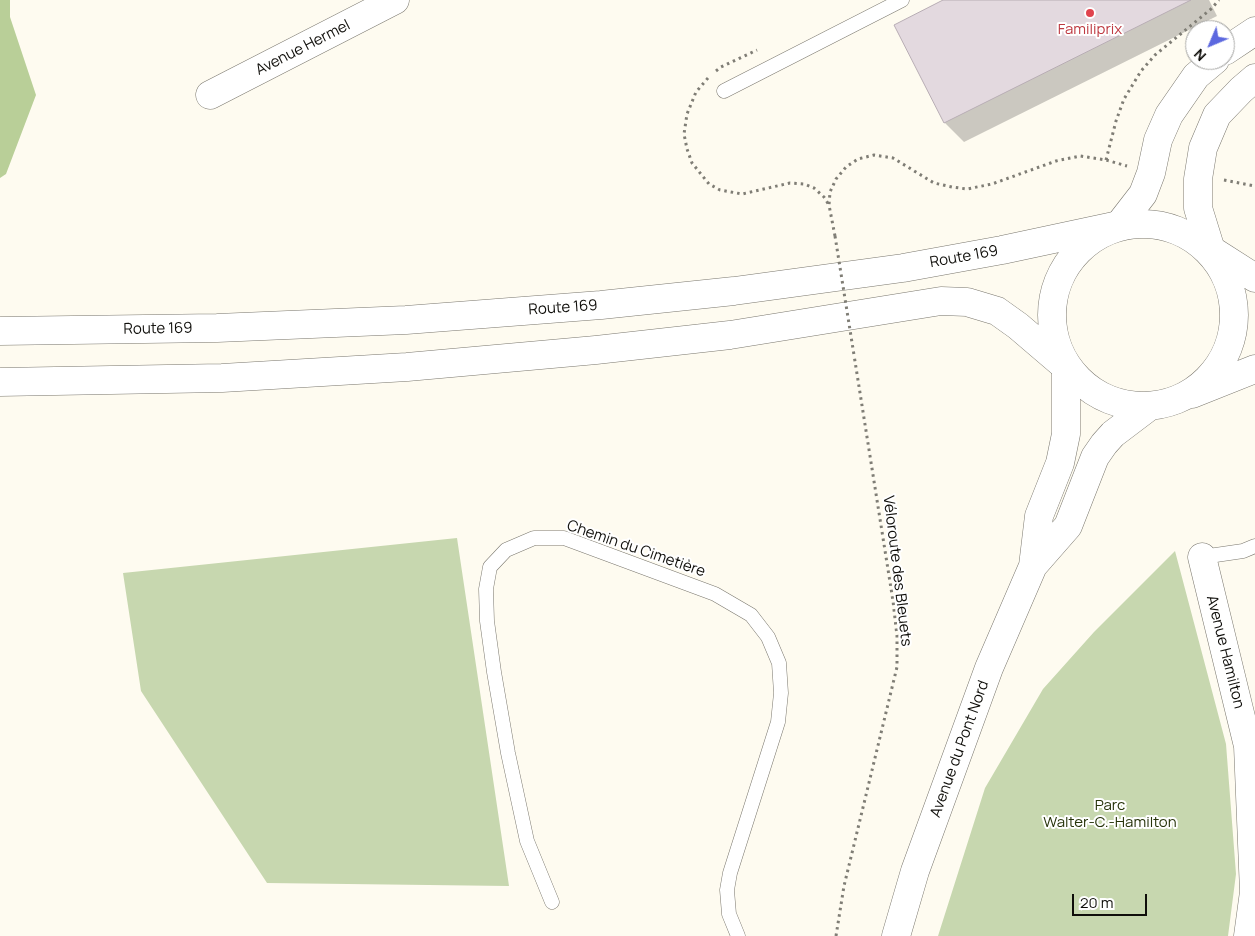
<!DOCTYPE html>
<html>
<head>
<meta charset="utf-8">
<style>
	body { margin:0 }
	#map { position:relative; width:1255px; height:936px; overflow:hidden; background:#fefbf0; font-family:Manrope,sans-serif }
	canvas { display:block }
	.north { position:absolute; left:1185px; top:20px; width:50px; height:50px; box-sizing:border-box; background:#fff; border:1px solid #9f9f9d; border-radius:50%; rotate:225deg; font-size:14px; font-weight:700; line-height:20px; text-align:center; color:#0f0e0a }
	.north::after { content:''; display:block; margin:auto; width:18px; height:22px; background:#5c68df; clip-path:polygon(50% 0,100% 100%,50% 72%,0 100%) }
	.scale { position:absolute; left:1072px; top:894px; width:75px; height:22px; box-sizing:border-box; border:2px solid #0f0e0a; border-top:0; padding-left:6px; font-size:15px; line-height:18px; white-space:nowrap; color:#0f0e0a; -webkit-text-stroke:4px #fff; paint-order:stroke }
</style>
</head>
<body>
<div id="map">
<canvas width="1255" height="936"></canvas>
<div class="north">N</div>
<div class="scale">20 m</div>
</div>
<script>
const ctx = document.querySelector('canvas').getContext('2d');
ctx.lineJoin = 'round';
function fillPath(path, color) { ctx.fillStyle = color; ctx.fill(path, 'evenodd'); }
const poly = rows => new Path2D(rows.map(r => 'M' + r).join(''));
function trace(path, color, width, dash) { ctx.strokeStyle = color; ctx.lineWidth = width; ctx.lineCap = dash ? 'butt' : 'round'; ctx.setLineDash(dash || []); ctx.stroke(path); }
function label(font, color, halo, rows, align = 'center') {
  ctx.font = font + ' Manrope,sans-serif'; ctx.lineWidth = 4; ctx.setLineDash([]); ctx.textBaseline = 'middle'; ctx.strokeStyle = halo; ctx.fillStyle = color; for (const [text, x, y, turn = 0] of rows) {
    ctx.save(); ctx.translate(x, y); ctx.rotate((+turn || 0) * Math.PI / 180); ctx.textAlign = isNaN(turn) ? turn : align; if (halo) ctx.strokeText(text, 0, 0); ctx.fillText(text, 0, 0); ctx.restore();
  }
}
fillPath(poly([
	[457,538,509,886,267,883,141,691,123,573],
	[1175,551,1226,744,1236,874,1228,936,938,936,985,788,1043,689,1094,632]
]), '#c7d7af');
fillPath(poly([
	[0,0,10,0,10,17,36,95,6,174,0,178]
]), '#b9cf98');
fillPath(poly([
	[946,0,1209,0,1217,16,964,142,945,123,896,25]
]), '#0003');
const building = poly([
	[943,0,1191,0,944,123,894,25,943,0]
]);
fillPath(building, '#e3d9df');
trace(building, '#b8adb4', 1);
const lane = poly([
	[724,91,902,0],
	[1202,557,1243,551,1255,546],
	[552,902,527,841,508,753,494,672,487,621,486,589,490,567,506,550,534,538,564,538,715,594,751,615,768,637,779,663,781,693,778,722,730,873,727,890,729,914,738,936]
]);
const street = poly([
	[210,95,395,0],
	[1202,557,1248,746,1254,892,1248,936]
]);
const secondary = poly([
	[1225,51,1255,31],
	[1119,225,1143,194,1151,173,1158,140,1169,115,1196,76,1215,60],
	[1211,250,1198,208,1198,179,1203,148,1217,115,1241,90,1255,78],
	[1033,566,1068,526,1095,457,1104,444,1113,434,1146,409],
	[896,936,915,871,989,668,1033,566,1039,516,1060,463,1066,434,1066,367]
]);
const primary = poly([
	'1052 315a91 91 0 1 1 182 0a91 91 0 1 1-182 0Z',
	[1216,253,1255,278],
	[0,331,217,328,406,320,601,305,734,291,903,268,1002,250,1119,225],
	[0,382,222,378,407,367,596,350,730,335,941,301,967,302,997,311,1018,326,1066,367],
	[1192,394,1255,369]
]);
trace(lane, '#7a776e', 15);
trace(street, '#7a776e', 29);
trace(secondary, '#7a776e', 29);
trace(primary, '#7a776e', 29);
trace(poly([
	[716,71,721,67,757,50],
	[708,78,696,92,687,114,684,134,687,149,692,163,709,184,720,190,742,194,790,183,804,184,814,188,824,197,829,205],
	[1106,160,1116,121,1124,99,1141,71,1155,55,1211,9,1219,0],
	[1224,180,1255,186],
	[835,236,829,205,830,192,836,179,846,167,858,159,874,155,893,158,934,183,952,187,967,189,992,184,1056,161,1080,156,1106,160,1127,166],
	[836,936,844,886,897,667,897,636,893,601,854,355]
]), '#7f7d75', 3, [2.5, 4]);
trace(lane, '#fff', 14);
trace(street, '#fff', 28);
trace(secondary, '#fff', 28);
trace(primary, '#fff', 28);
trace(poly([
	[835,236,854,355]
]), '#7f7d75', 3, [2.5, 4]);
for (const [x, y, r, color] of [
	[1090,13,5,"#e0444e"]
]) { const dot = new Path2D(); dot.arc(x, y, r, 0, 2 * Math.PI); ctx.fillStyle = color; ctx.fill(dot); trace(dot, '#fff', 2); }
label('15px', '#be3a42', '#fff', [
	["Familiprix",1090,30]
]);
label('15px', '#0f0e0a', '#fff', [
	["Avenue Hermel",303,48,-27],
	["Route 169",964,257,-10],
	["Route 169",563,308,-4],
	["Route 169",158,329,-1],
	["Chemin du Cimetière",636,549,19],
	["Véloroute des Bleuets",897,571,83],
	["Avenue Hamilton",1225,652,76],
	["Avenue du Pont Nord",960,749,-70]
]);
label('15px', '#27340b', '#fff', [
	["Parc",1110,806],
	["Walter-C.-Hamilton",1110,823]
]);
</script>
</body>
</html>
